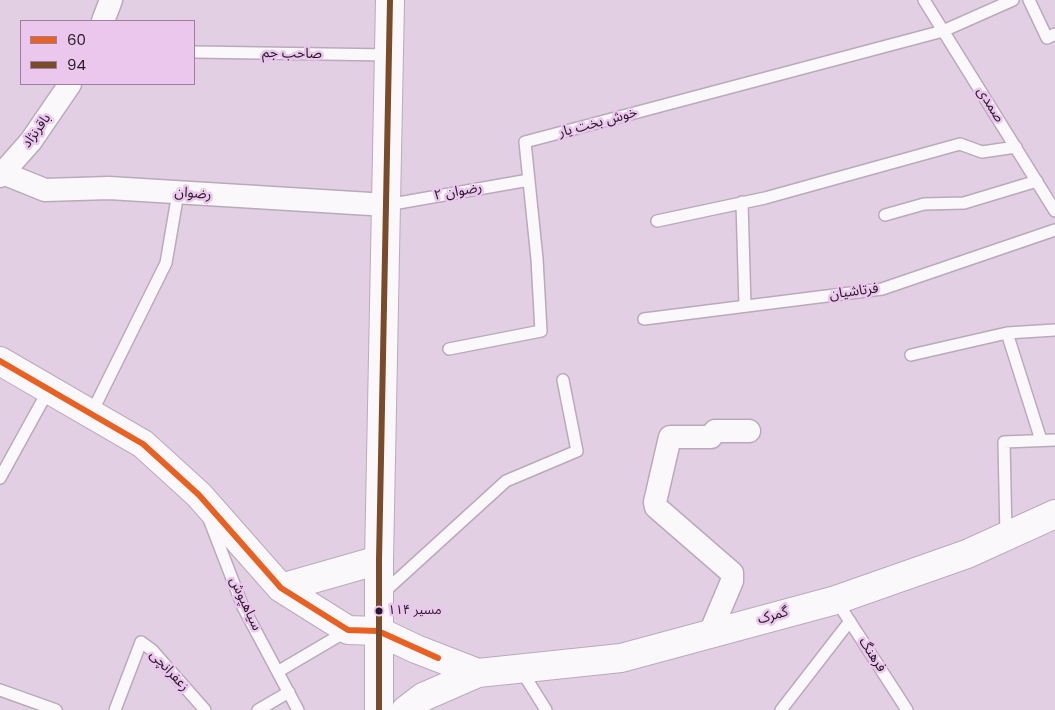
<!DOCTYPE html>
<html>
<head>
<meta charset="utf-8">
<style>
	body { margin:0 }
	#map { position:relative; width:1055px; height:710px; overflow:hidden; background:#e3cfe4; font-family:Poppins,sans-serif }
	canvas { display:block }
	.legend { position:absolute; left:20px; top:20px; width:175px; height:65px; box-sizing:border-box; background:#ebc6ed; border:1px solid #9c819e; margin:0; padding:6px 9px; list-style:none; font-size:15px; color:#261927 }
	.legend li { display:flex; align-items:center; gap:10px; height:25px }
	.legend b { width:25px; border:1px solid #9c819e }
</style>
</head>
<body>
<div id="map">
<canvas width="1055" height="710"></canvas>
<ul class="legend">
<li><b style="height:6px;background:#e86122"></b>60</li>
<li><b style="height:6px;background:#7a4b2a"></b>94</li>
</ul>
</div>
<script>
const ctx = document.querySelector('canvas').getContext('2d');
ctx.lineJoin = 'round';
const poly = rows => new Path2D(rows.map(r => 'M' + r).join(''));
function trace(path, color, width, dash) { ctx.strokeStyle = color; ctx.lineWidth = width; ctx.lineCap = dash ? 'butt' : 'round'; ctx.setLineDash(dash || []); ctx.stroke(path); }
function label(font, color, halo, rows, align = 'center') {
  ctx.font = font + ' Poppins,"Noto Sans Arabic",sans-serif'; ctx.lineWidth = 5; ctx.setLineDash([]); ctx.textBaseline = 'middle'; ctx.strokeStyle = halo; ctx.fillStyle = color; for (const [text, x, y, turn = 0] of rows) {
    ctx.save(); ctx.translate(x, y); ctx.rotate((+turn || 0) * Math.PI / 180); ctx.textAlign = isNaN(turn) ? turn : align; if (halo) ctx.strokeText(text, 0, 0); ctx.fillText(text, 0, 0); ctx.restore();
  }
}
const service = poly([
	[924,0,1055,211],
	[1029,0,1047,38,1055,34],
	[194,52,390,55],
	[742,202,745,306],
	[387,205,529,180],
	[885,215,924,204,964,203,1037,181],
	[657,221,765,198,960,144,982,152,1016,147],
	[644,319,882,289,1055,230],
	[1007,333,1055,330],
	[449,349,541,331,537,259,525,142,943,31,1013,0],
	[911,355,1007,333,1041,440],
	[91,414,166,263,178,193],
	[0,478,49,389],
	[209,519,243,607,298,710],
	[1006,536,1004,442,1055,440],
	[383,593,506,481,577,451,563,380],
	[836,600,907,710],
	[521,670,546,710],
	[279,671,347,631],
	[0,690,56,710],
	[115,710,141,642,152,650,205,710],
	[258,710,289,692],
	[781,710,850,621]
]);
const minor = poly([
	[103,21,111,0],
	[3,173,45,190,109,188,387,205],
	[0,176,31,141,70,84],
	[710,633,732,581,732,573,656,507,655,502,670,437,711,437,715,431,749,431]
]);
const tertiary = poly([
	[0,361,143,444,199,495,281,588,348,630,378,631,416,649,478,673],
	[281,588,379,560],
	[406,710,423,697,478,673,621,658,836,600,967,554,1055,514]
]);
const primary = poly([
	[379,710,379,560,390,0]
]);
trace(service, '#b9aaba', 14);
trace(minor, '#b9aaba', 25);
trace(tertiary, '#b9aaba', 30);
trace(primary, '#b9aaba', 30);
trace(service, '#fbf8fb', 11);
trace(minor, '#fbf8fb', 22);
trace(tertiary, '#fbf8fb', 28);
trace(primary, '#fbf8fb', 28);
trace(poly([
	[0,361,143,444,199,495,281,588,348,630,378,631,438,658]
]), '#e86122', 6);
trace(poly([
	[379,710,379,560,390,0]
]), '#7a4b2a', 6);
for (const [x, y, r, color] of [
	[379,611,4.5,"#261927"]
]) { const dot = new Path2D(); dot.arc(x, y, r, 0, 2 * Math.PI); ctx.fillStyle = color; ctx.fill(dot); trace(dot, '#ebc6ed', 2); }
label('13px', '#261927', '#ebc6ed', [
	["مسیر ۱۱۴",388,611]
], 'left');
label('14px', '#261927', '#ebc6ed', [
	["صاحب جم",292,54,1],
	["صمدی",990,105,58],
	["خوش بخت یار",598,123,-15],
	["باقرنژاد",37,131,-54],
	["رضوان ۲",458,192,-10],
	["رضوان",193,194,4],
	["فرتاشیان",854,292,-8],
	["سیاهپوش",245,604,65],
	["گمرک",773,616,-15],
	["فرهنگ",872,655,57],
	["زعفرانچی",169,671,47]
]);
</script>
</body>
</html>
